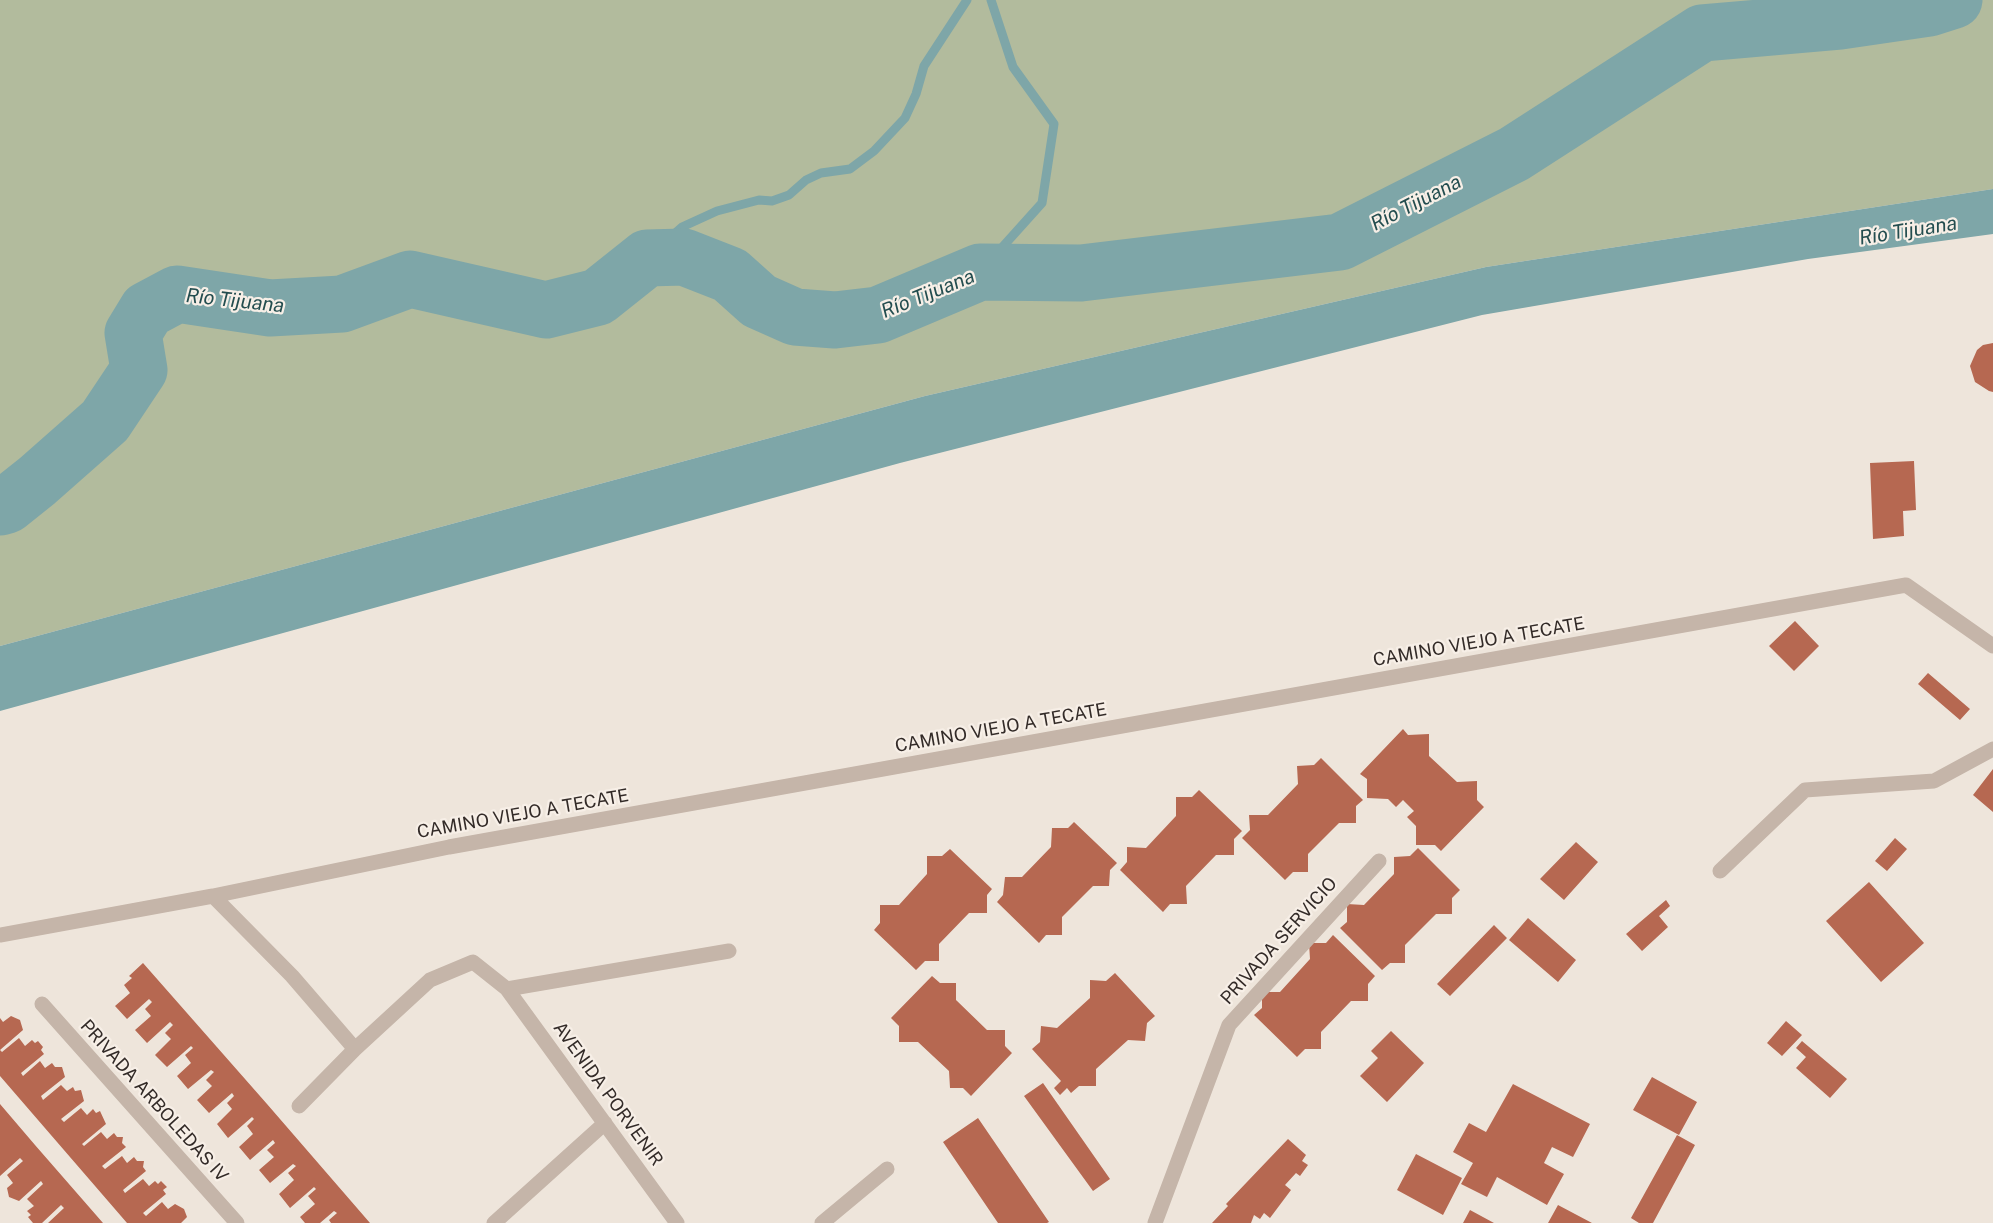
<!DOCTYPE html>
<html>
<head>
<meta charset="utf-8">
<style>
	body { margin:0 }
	canvas { display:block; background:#eee5db }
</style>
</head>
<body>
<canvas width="1993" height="1223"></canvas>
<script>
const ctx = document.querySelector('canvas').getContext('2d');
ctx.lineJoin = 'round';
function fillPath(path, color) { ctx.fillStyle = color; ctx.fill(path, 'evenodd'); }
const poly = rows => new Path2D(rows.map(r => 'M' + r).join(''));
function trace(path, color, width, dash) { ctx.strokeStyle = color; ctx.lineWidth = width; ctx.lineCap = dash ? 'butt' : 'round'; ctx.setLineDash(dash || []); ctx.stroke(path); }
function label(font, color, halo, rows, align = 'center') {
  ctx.font = font + ' "Public Sans",sans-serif'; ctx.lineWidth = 4.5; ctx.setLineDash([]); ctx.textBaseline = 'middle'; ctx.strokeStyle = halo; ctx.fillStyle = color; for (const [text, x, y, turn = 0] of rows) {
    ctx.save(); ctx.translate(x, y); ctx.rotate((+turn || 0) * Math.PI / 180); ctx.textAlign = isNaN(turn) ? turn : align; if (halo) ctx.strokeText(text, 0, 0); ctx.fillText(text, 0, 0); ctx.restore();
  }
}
fillPath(poly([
	[0,0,1993,0,1993,189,1486,267,925,396,0,646]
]), '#b2bb9d');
fillPath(poly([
	[1993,189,1993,234,1808,259,1482,315,900,463,0,711,0,646,925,396,1486,267]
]), '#7ea6a8');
trace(poly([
	[647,258,682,227,717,211,759,200,772,201,789,195,806,180,821,173,850,169,874,151,905,118,916,94,924,66,967,0],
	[980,272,1042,203,1054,124,1013,67,991,0]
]), '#7ea6a8', 9);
trace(poly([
	[0,507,7,505,37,481,105,421,139,370,133,333,147,310,177,294,270,308,342,304,410,279,546,310,598,297,647,258,684,257,730,275,759,301,795,317,835,320,878,315,980,272,1081,273,1340,242,1514,154,1702,33,1840,21,1929,8,1954,0]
]), '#7ea6a8', 57);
fillPath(poly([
	[1993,343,1993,392,1989,391,1975,382,1970,366,1977,350,1983,345],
	[1914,461,1916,510,1903,511,1904,536,1873,539,1870,463],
	[1795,621,1819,646,1794,671,1769,646],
	[1928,673,1970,709,1960,720,1918,684],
	[1403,729,1408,735,1429,734,1429,756,1457,782,1477,781,1477,800,1484,807,1441,851,1435,845,1416,845,1416,826,1407,817,1414,811,1403,800,1396,807,1388,799,1367,798,1367,779,1360,774],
	[1321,758,1363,800,1356,806,1356,823,1339,823,1308,854,1308,872,1293,872,1285,880,1242,838,1250,830,1249,815,1268,815,1298,784,1297,766,1314,765],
	[1993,769,1993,812,1973,795],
	[1199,790,1242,831,1234,839,1234,855,1216,855,1186,886,1187,904,1170,904,1163,912,1120,870,1127,862,1127,847,1146,848,1176,816,1176,797,1192,797],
	[1074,822,1117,863,1110,870,1109,886,1093,886,1062,917,1062,935,1046,935,1039,943,997,902,1003,895,1005,877,1022,877,1051,847,1052,828,1068,828],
	[1895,838,1907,849,1887,871,1875,861],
	[1576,842,1598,862,1564,900,1540,879],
	[1418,848,1460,890,1452,898,1452,914,1436,914,1405,945,1405,963,1390,963,1382,970,1340,928,1347,922,1347,904,1364,905,1394,874,1394,857,1410,856],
	[950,849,992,889,987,895,987,913,969,913,939,944,939,961,925,961,916,970,874,930,880,923,880,905,899,905,927,874,927,856,942,856],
	[1869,882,1924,943,1881,982,1826,921],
	[1666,900,1670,906,1659,916,1668,927,1642,951,1626,934],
	[1528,918,1576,960,1558,982,1509,940],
	[1494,925,1507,938,1450,996,1437,984],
	[1333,935,1375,976,1368,984,1368,1001,1351,1001,1321,1032,1321,1049,1305,1049,1297,1057,1254,1015,1262,1008,1262,992,1280,992,1310,959,1309,943,1326,943],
	[143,963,267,1104,370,1223,331,1223,329,1220,337,1213,334,1211,320,1223,305,1223,300,1217,315,1204,308,1196,316,1189,314,1187,290,1208,279,1194,294,1180,288,1173,296,1166,293,1164,270,1183,259,1170,274,1157,267,1150,275,1143,273,1140,250,1160,239,1147,253,1134,247,1126,254,1119,252,1117,228,1138,217,1124,232,1109,227,1103,234,1096,232,1093,209,1113,197,1100,212,1086,206,1080,214,1072,211,1070,188,1089,177,1076,191,1063,185,1055,193,1048,191,1046,167,1067,155,1055,171,1039,165,1033,173,1025,170,1022,147,1043,135,1030,151,1016,145,1009,152,1002,149,999,127,1019,115,1006,130,993,124,985,132,978,129,976],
	[1115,973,1155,1016,1147,1023,1145,1041,1128,1040,1096,1069,1096,1086,1079,1086,1071,1093,1067,1088,1060,1095,1054,1088,1061,1081,1032,1049,1040,1042,1041,1026,1057,1028,1090,998,1090,980,1106,981],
	[932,976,940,983,956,983,956,1000,987,1030,1005,1030,1005,1046,1012,1053,971,1096,963,1088,950,1088,949,1071,918,1042,899,1042,899,1026,891,1018],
	[11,1016,20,1020,23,1030,0,1050,2,1052,19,1038,25,1046,32,1040,35,1043,38,1041,43,1047,41,1050,44,1054,21,1073,23,1076,40,1061,45,1068,52,1063,55,1067,62,1067,65,1077,41,1096,43,1100,61,1085,67,1091,73,1087,75,1091,81,1090,84,1101,61,1119,64,1122,81,1108,87,1115,93,1109,96,1113,100,1111,106,1124,82,1144,84,1146,101,1132,107,1139,114,1133,117,1137,123,1137,122,1143,126,1147,102,1166,105,1169,122,1156,127,1163,134,1157,137,1161,144,1161,143,1167,146,1171,123,1190,125,1193,143,1179,149,1186,155,1181,158,1184,161,1181,167,1187,163,1190,166,1194,143,1213,146,1216,162,1202,168,1209,175,1204,184,1209,187,1217,181,1223,127,1223,0,1076,0,1018,3,1022],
	[1786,1021,1802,1035,1782,1056,1767,1043],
	[1391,1031,1424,1063,1387,1102,1360,1076,1378,1058,1371,1051],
	[1802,1041,1847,1079,1830,1098,1796,1068,1806,1057,1796,1048],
	[1652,1077,1697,1102,1679,1135,1633,1110],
	[1043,1083,1110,1179,1093,1191,1024,1096],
	[1513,1084,1590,1124,1573,1157,1552,1147,1544,1163,1564,1174,1547,1205,1497,1177,1487,1197,1461,1184,1473,1163,1453,1152,1469,1123,1486,1132],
	[0,1104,35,1145,103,1223,48,1223,64,1208,61,1205,42,1223,33,1223,28,1217,31,1215,27,1211,34,1206,27,1199,43,1184,41,1181,19,1201,9,1197,7,1188,13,1183,7,1175,23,1161,20,1158,0,1176],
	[978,1118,1049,1222,1047,1223,998,1223,943,1142],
	[1677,1135,1695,1145,1653,1223,1639,1223,1631,1218],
	[1288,1139,1306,1155,1302,1161,1308,1165,1300,1176,1296,1173,1285,1185,1291,1190,1270,1218,1264,1213,1260,1219,1254,1215,1251,1223,1212,1223,1228,1206,1226,1204],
	[1416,1154,1462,1178,1443,1215,1397,1190],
	[1558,1205,1592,1223,1548,1223],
	[1470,1210,1494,1223,1463,1223]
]), '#b66851');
trace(poly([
	[1720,871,1805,790,1934,781,1993,749],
	[213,896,292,976,355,1049],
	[0,935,213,896,449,847,1906,585,1993,646],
	[507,989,729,951],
	[42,1004,237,1223],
	[299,1106,355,1049,430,980,473,962,507,989,677,1223],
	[494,1223,605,1123],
	[822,1223,887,1169],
	[1155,1223,1229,1025,1379,861]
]), '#c5b5a9', 15);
label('18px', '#332b28', '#f7efe7', [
	["CAMINO VIEJO A TECATE",1479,642,-10],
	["CAMINO VIEJO A TECATE",1001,728,-10],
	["CAMINO VIEJO A TECATE",523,814,-10],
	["PRIVADA SERVICIO",1279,941,-48],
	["AVENIDA PORVENIR",608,1094,54],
	["PRIVADA ARBOLEDAS IV",154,1101,48]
]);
label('italic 20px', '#234d4f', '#f7efe7', [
	["Río Tijuana",1416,203,-27],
	["Río Tijuana",1908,231,-9],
	["Río Tijuana",928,294,-22],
	["Río Tijuana",235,301,6]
]);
</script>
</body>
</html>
